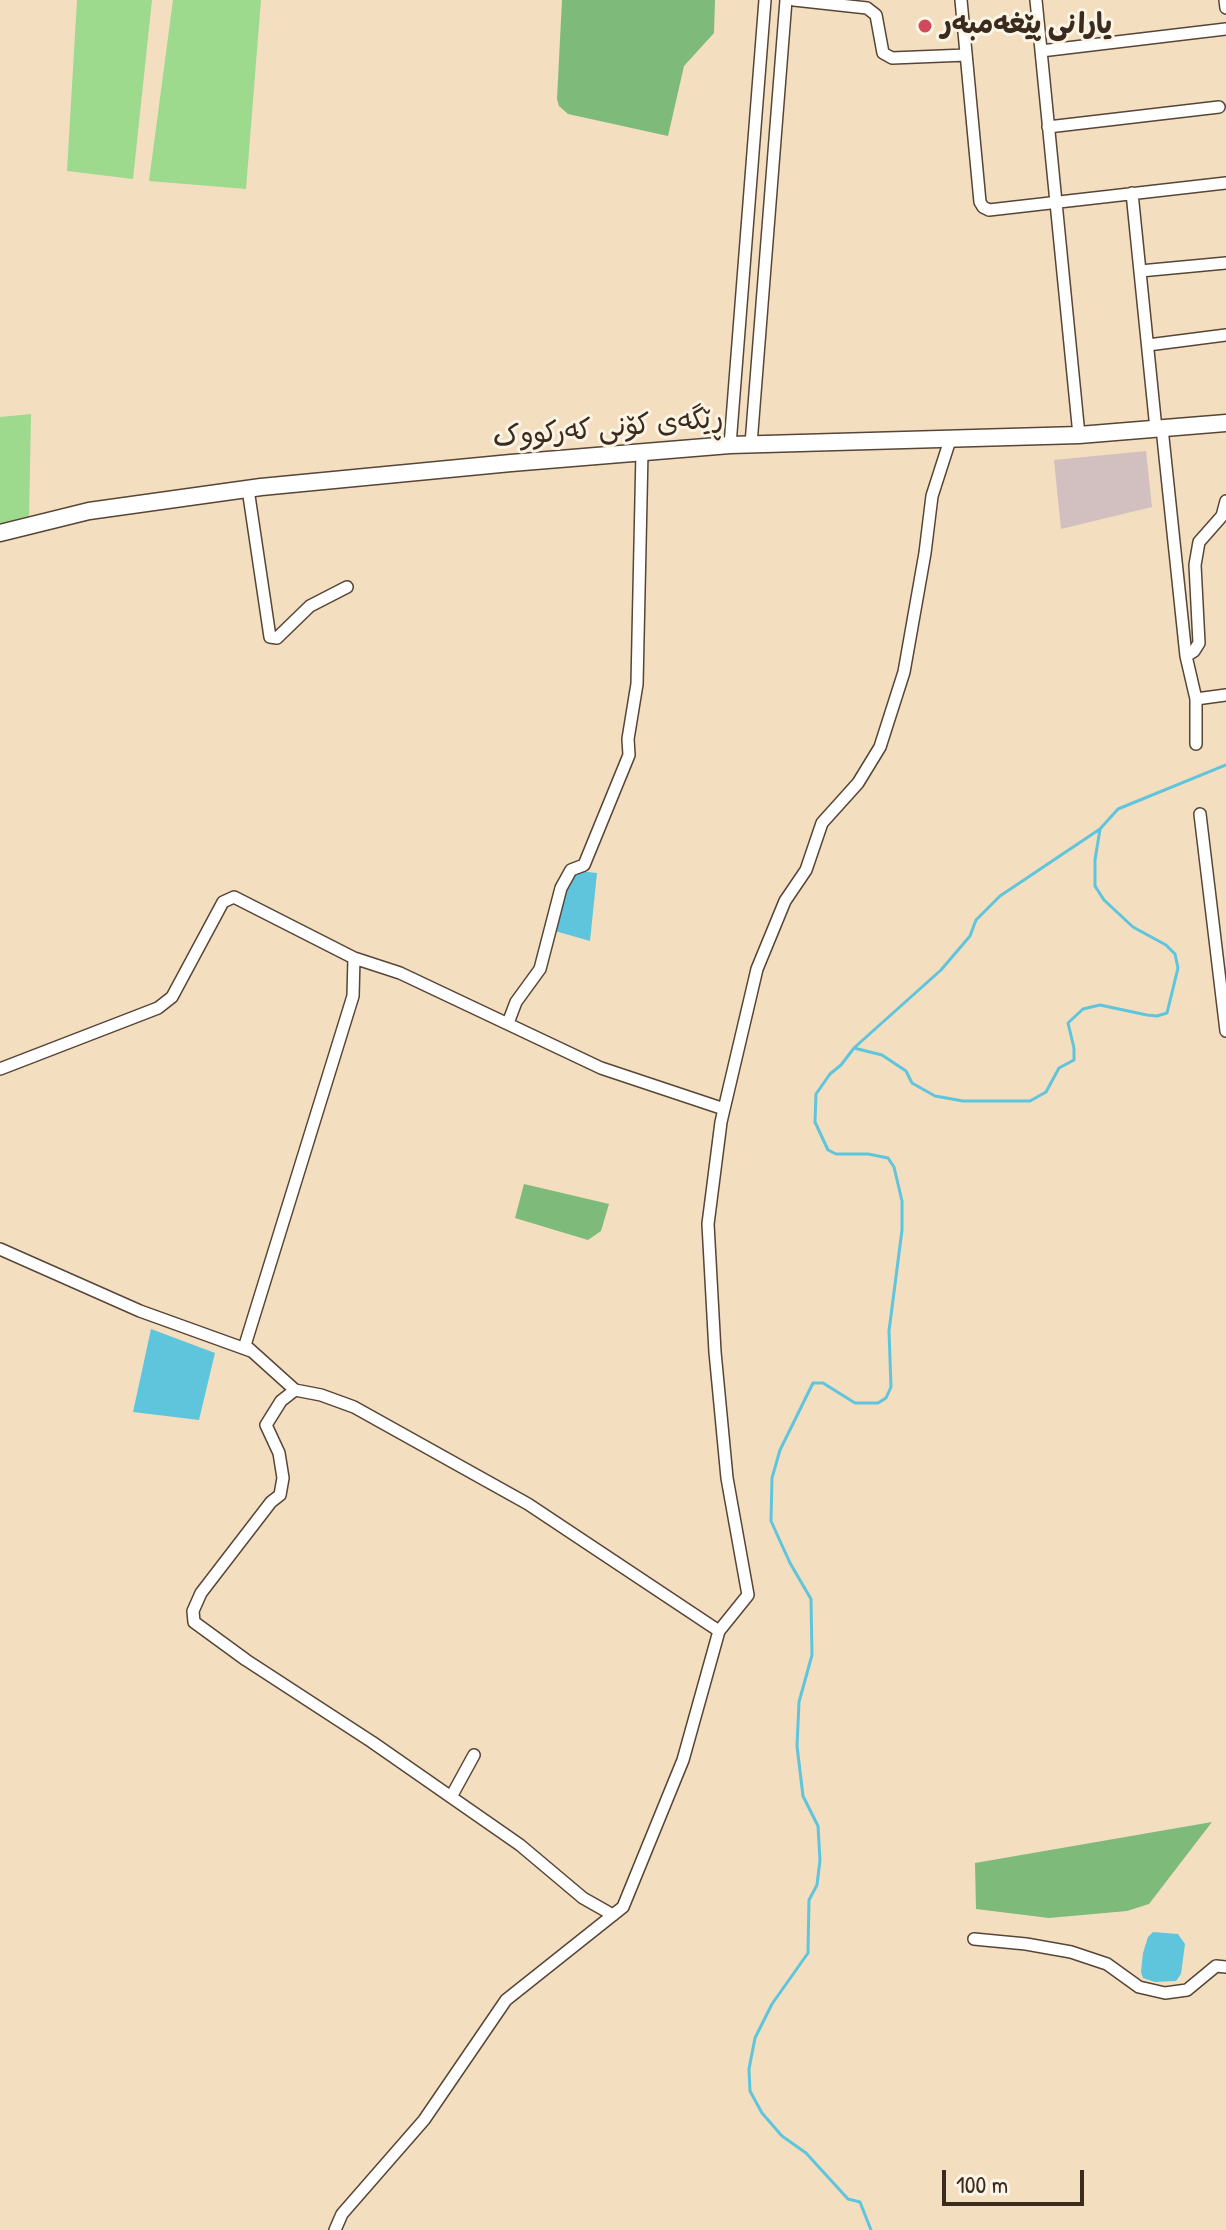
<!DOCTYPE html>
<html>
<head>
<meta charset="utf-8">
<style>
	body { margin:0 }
	#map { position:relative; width:1226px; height:2230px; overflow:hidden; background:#f3dec0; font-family:"Patrick Hand",sans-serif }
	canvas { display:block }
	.scale { position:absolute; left:942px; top:2170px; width:142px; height:36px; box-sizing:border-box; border:4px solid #3b2a1e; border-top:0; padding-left:10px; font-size:24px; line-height:28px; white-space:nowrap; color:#3b2a1e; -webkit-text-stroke:6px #fcf5e5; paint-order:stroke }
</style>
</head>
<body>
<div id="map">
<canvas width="1226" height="2230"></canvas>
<div class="scale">100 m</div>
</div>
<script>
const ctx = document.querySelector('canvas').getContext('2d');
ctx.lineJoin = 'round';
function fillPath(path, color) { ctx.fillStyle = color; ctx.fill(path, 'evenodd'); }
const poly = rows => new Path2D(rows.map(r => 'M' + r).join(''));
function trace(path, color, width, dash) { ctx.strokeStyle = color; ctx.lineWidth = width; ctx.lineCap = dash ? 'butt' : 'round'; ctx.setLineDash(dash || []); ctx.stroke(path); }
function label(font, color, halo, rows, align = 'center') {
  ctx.font = font + ' "Patrick Hand","Playpen Sans Arabic",sans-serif'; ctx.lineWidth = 6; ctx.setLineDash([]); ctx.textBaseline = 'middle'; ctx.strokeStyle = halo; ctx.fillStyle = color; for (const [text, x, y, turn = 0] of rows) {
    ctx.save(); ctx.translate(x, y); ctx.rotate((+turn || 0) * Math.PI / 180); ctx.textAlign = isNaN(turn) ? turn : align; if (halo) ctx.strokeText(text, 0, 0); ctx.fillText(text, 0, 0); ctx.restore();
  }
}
fillPath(poly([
	[1146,451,1152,507,1061,529,1054,460]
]), '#d2bfbf');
fillPath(poly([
	[77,0,152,0,133,179,67,171],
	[173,0,261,0,246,189,149,181],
	[31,414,29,520,0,526,0,417]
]), '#9dda8e');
fillPath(poly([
	[562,0,715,0,714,33,684,66,668,136,568,114,559,106,557,99],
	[524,1184,609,1204,601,1231,588,1240,515,1218],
	[1212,1822,1149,1904,1127,1911,1049,1918,976,1909,975,1863]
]), '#7eba79');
fillPath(poly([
	[571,870,597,873,590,941,555,931],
	[151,1329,215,1353,199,1420,133,1412],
	[1153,1932,1178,1934,1185,1944,1181,1974,1176,1981,1155,1982,1143,1978,1141,1972,1143,1953,1148,1937]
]), '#5fc5dd');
trace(poly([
	[855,1047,941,970,970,936,976,920,1000,896,1100,829],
	[871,2230,860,2202,848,2199,806,2153,782,2136,762,2113,750,2091,749,2069,755,2038,772,2004,808,1953,809,1900,817,1885,820,1860,818,1826,803,1796,797,1746,799,1702,812,1655,811,1599,790,1563,771,1521,772,1478,780,1450,813,1383,823,1383,855,1403,878,1403,886,1398,891,1387,889,1331,902,1230,902,1201,894,1167,888,1158,868,1154,836,1154,828,1150,815,1122,816,1094,830,1074,841,1065,854,1048,882,1055,906,1071,912,1083,935,1096,963,1101,1030,1101,1046,1092,1059,1068,1074,1060,1074,1048,1068,1023,1083,1009,1100,1005,1147,1015,1157,1016,1167,1013,1178,968,1175,954,1166,945,1133,927,1104,900,1095,886,1095,860,1100,829,1118,809,1226,765]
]), '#5fc5dd', 3);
const street = poly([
	[794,0,867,8,876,15,883,53,892,58,966,55],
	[961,0,980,202,983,207,989,210,1226,183],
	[1036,0,1079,435],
	[1225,0,1226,8],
	[1041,51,1226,29],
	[1048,127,1219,107],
	[1132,193,1156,429],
	[1140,271,1226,263],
	[1148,345,1226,335],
	[1162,428,1186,656,1196,699,1226,695],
	[751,444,786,0],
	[730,445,765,0],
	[248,489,270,637,277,638,310,606,347,587],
	[1186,656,1194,651,1199,643,1195,565,1199,542,1222,516,1226,501],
	[1196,699,1196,744],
	[1200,814,1226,1031],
	[354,958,400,973,601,1068,724,1109],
	[508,1023,516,1002,540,969,561,888,571,870,584,865,629,755,628,739,637,684,642,452],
	[0,1069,158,1008,172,997,223,902,234,897,354,958,353,996,245,1345,295,1390],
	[0,1249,140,1311,251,1351],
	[451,1797,474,1755],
	[613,1915,583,1898,520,1845,372,1742,246,1660,194,1622,193,1611,201,1593,271,1502,280,1495,283,1478,279,1453,266,1425,281,1401,295,1390,321,1395,354,1407,528,1504,719,1631],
	[974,1939,1026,1944,1071,1952,1107,1964,1139,1987,1165,1993,1187,1990,1216,1966,1226,1967],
	[335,2230,342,2214,424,2120,506,2000,623,1907,683,1760,719,1631,748,1595,727,1478,715,1352,708,1224,721,1122,757,969,785,901,806,870,822,823,858,783,880,747,904,672,925,553,932,496,950,440]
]);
const secondary = poly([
	[0,533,89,511,261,487,511,463,730,445,1079,435,1226,423]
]);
trace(street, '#574536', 14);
trace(secondary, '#574536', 19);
trace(street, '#fff', 11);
trace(secondary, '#fff', 16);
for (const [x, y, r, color] of [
	[925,26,8,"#d1495b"]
]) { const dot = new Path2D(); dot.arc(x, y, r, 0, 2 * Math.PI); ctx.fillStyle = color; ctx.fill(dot); trace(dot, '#fcf5e5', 3); }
label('bold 28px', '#3b2a1e', '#fcf5e5', [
	["یارانی پێغەمبەر",941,26]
], 'left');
label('28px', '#3b2a1e', '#fcf5e5', [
	["ڕێگەی کۆنی کەرکووک",608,429,-5]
]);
</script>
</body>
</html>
